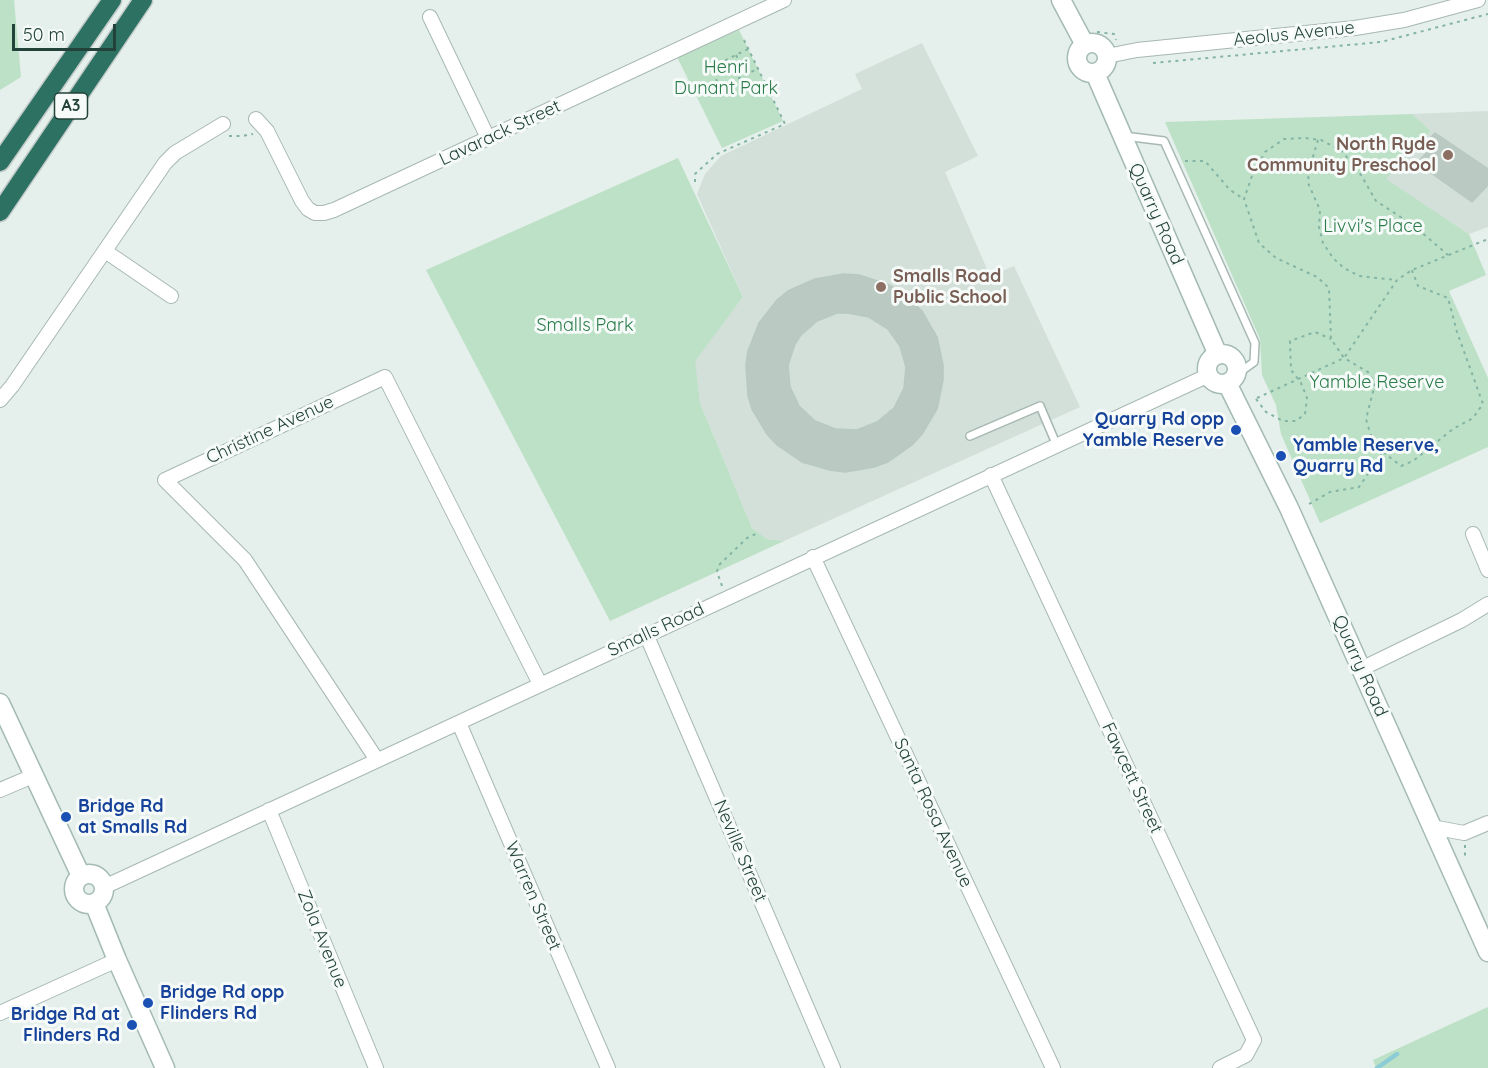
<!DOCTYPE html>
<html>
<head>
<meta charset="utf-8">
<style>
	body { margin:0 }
	#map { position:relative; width:1488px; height:1068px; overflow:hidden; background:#e5efeb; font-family:Quicksand,sans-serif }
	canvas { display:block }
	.scale { position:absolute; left:12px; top:24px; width:104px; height:27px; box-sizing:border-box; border:3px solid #23433a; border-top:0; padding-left:8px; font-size:18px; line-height:21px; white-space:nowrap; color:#23433a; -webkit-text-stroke:4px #f6fbf9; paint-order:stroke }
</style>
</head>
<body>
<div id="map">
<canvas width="1488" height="1068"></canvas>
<div class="scale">50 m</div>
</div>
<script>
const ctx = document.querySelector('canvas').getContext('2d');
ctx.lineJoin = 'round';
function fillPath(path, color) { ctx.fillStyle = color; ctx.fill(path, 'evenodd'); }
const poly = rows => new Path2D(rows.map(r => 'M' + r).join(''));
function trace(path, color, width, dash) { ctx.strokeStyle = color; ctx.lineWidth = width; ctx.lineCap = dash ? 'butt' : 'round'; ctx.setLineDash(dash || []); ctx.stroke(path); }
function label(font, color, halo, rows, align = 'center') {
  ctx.font = font + ' Quicksand,sans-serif'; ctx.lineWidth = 6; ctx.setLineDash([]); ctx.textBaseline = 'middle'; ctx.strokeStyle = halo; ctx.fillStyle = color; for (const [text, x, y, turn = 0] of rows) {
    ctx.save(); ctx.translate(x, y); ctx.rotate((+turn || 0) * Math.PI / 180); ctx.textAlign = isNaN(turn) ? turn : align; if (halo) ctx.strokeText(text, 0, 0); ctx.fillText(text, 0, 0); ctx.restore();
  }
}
fillPath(poly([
	[922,43,978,156,945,172,990,276,1014,266,1080,407,784,541,767,539,752,528,700,403,694,361,743,297,697,194,705,174,721,156,862,89,855,74],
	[1488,111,1488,227,1469,234,1385,179,1431,131,1412,114]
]), '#d3dfd9');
fillPath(poly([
	[0,0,14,0,21,77,0,90],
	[739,30,783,121,722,148,677,57],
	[1412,114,1431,131,1386,179,1469,234,1486,275,1449,291,1488,378,1488,447,1320,523,1281,434,1276,405,1262,375,1260,339,1165,122],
	[678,158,743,297,695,361,700,403,752,528,767,539,784,541,610,621,426,270],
	[1488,1007,1488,1068,1376,1068,1373,1060]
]), '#bde1c6');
trace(poly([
	[1377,1068,1397,1054]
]), '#8bccd6', 4.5);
const building = poly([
	[1435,133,1488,169,1488,185,1472,202,1417,163,1434,145,1428,140,1435,133],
	[844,274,859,275,887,284,900,291,922,311,937,337,943,365,943,380,937,409,922,434,912,445,888,462,874,467,845,472,830,470,802,462,777,445,767,434,752,409,748,395,746,365,748,351,759,323,777,300,788,291,815,279,844,274],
	[837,313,848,313,869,317,888,329,900,346,906,367,904,388,894,408,877,422,857,430,835,429,815,421,799,406,790,387,788,365,795,344,801,335,817,321,837,313]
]);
fillPath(building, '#bacac3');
trace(building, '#b7c9c1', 1.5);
const lane = poly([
	[1124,136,1164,141,1174,163,1255,343,1254,362,1236,375],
	[970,436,1040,406,1057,446]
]);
const street = poly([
	[430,17,488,138],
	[1107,56,1137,50,1355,28,1404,20,1478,0],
	[256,119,267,131,302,201,308,209,315,213,324,213,334,210,784,0],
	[105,251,171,296],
	[0,400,12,386,165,163,175,153,223,124],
	[991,475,1254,1040,1246,1055,1220,1068],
	[1473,534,1488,570],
	[813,557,1053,1068],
	[646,634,833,1068],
	[1361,669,1462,620,1488,604],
	[459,723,608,1068],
	[377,760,245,560,165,480,385,377,540,684],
	[0,790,33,776],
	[269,810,376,1068],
	[1432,827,1464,833,1488,823],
	[104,887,1209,375],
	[0,1013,117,960]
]);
const secondary = poly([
	[1061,0,1085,45],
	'1077 58a15 15 0 1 1 30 0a15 15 0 1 1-30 0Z',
	[1095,73,1218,355],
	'1207 369a15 15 0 1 1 30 0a15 15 0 1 1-30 0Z',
	[1227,383,1289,508,1488,952],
	[0,703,81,876],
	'74 889a15 15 0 1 1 30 0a15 15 0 1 1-30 0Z',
	[94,903,117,960,165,1068]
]);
const highway = poly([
	[0,162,112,0],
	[0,212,143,0]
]);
trace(lane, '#a7b8b2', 10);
trace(street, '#a7b8b2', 16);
trace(secondary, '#a3bbb2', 21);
trace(highway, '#c1cac8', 21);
trace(poly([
	[1097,32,1114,34,1116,40],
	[748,49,714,66,712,70,720,88,757,69],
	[736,55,745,74],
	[1153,63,1381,42,1488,14],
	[229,136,242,136,253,134],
	[1318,140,1309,170,1308,183,1320,210,1319,227,1323,243,1333,258,1344,268,1359,276,1396,280],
	[1185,161,1205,161,1230,190,1244,199],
	[695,182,695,174,717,154,785,124,742,36],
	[1412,270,1418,286,1448,298,1457,332,1483,404,1473,418,1453,429,1413,461,1401,466,1383,452,1372,439,1366,419,1375,384,1368,372,1344,358,1331,339,1329,288,1317,277,1276,258,1259,243,1244,199,1252,176,1265,152,1284,139,1305,138,1321,140,1342,151,1361,175,1376,201,1413,225,1448,255],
	[1257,398,1344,358,1397,280,1412,270,1488,239],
	[1256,399,1266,412,1283,421,1296,421,1305,414,1307,398,1301,383,1291,370,1290,341,1315,332,1331,339],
	[1309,504,1330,492,1359,487,1383,452],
	[722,586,717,572,718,566,747,538,758,533],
	[1465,845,1465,860]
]), '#84b4a4', 2, [3, 4.5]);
trace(lane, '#fff', 7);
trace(street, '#fff', 14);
trace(secondary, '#fff', 18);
trace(highway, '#2d7162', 18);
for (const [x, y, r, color] of [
	[1448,155,6,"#8d6e63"],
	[881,287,6,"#8d6e63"],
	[1236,430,6,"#1a4fb4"],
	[1281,456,6,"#1a4fb4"],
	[66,817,6,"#1a4fb4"],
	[148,1003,6,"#1a4fb4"],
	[132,1025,6,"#1a4fb4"]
]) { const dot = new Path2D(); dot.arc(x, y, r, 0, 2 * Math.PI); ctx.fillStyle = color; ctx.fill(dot); trace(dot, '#f6fbf9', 2); }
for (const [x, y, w] of [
	[71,106,33]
]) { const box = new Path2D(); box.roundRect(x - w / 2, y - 13, w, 26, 4.5); ctx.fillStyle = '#f6fbf9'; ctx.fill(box); trace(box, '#23433a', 1.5); }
label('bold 16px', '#23433a', null, [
	["A3",71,106]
]);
label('18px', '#23433a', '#f6fbf9', [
	["Aeolus Avenue",1294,34,-6],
	["Lavarack Street",500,133,-25],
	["Quarry Road",1156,214,66],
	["Christine Avenue",270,430,-25],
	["Smalls Road",656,630,-25],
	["Quarry Road",1360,666,66],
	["Fawcett Street",1132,778,65],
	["Santa Rosa Avenue",933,813,65],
	["Neville Street",740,851,67],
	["Warren Street",533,896,67],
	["Zola Avenue",322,939,68]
]);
label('18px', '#2a7c49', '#f6fbf9', [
	["Henri",726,68],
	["Dunant Park",726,89],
	["Livvi's Place",1373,227],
	["Smalls Park",585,326],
	["Yamble Reserve",1377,383]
]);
label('bold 18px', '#785e54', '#f6fbf9', [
	["North Ryde",1436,145],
	["Community Preschool",1436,166],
	["Smalls Road",893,277,"left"],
	["Public School",893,298,"left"]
], 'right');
label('bold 18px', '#164399', '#f6fbf9', [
	["Quarry Rd opp",1224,420,"right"],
	["Yamble Reserve",1224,441,"right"],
	["Yamble Reserve,",1293,446],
	["Quarry Rd",1293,467],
	["Bridge Rd",78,807],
	["at Smalls Rd",78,828],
	["Bridge Rd opp",160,993],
	["Flinders Rd",160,1014],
	["Bridge Rd at",120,1015,"right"],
	["Flinders Rd",120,1036,"right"]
], 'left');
</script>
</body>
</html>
